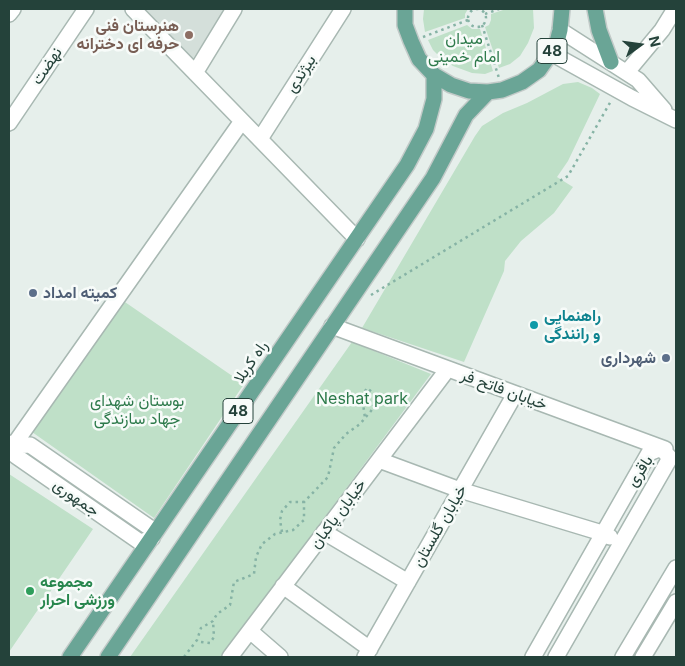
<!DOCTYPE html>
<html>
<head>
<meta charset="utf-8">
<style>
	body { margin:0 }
	#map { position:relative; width:685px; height:666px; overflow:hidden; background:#e6efeb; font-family:Inter,sans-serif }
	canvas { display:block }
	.frame { position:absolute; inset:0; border:10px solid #24423a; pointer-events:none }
	.north { position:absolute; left:615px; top:20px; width:50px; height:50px; -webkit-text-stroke:4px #f7fbf9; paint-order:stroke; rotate:76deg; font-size:14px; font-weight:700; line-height:20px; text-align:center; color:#24423a }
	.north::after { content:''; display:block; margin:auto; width:18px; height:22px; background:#24423a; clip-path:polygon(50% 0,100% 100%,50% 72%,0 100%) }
</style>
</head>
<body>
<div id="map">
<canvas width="685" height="666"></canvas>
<div class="frame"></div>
<div class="north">N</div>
</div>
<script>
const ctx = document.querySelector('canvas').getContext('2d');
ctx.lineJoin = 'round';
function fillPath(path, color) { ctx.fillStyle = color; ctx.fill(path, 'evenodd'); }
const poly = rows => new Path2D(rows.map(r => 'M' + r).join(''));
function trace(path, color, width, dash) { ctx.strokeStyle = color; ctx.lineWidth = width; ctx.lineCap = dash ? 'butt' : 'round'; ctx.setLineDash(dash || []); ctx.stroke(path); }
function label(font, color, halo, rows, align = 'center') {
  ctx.font = font + ' Inter,Vazirmatn,sans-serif'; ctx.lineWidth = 5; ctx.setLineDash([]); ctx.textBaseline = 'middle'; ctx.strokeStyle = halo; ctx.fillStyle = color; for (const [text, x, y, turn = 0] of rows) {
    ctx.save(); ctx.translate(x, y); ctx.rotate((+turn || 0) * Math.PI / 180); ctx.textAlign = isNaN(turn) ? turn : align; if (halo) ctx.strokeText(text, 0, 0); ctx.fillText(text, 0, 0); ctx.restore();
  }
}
fillPath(poly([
	[144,9,226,9,192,60]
]), '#d4dfda');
fillPath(poly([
	[424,9,468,9,465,14,465,18,425,32,423,19],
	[506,9,533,9,534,28,528,43,520,56,510,64,499,68,485,27,489,25,491,20,491,14],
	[467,25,472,29,480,29,493,71,485,74,472,73,453,66,442,59,433,50,428,40],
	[578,82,592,88,600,94,568,161,557,177,573,187,554,213,521,241,505,261,504,271,464,362,362,328,475,136,482,126,503,113,527,103,563,84],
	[122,300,244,384,154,518,32,432],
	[352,342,431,374,221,657,130,657],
	[9,474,93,529,9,652]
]), '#bfe0c8');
const minor = poly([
	[133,9,357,239],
	[9,14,13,9],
	[560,30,638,80,664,110],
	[551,53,632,98,676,120],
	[627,72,662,30,675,9],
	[195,73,234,9],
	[9,123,86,9],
	[260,139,343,9],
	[332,326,665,449],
	[9,443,13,446,16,456,140,542,152,538,153,530,30,445,13,446],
	[13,446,242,121],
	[379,460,460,490,602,533,610,537],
	[324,532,408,582],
	[283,586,370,649],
	[250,631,280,657],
	[230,657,447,370],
	[365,657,515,394],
	[533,657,649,453,661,448,670,458,556,657],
	[623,657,676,568],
	[643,657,676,602]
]);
const major = poly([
	[405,9,405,25,411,41,419,59,434,75,451,85,469,91,488,92,502,90,522,82,539,70,551,53,557,42,560,30,562,9],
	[595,9,599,30,611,62],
	[70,657,407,165,426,129,434,99,434,75],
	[108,657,433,178,466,115,488,92]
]);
trace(minor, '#a8b8b2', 18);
trace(major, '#c2cac8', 18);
trace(poly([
	'468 18a9 9 0 1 1 18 0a9 9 0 1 1-18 0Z',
	[485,14,499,9],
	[482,25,499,78],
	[423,37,468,20],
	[371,295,568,176,611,101],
	[282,532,280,520,282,511,290,502,304,502],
	[201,642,210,643,214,637,213,621],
	[184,657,197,640,201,628,213,621,217,614,230,605,234,582,254,574,256,557,262,544,275,534,293,530,304,520,304,502,328,477,334,448,346,434,360,424,365,418,371,411,378,397,367,388,362,396,365,418]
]), '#86b3a5', 2.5, [2.5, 4]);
trace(minor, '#fff', 15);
trace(major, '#6aa596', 15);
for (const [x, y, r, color] of [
	[189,35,5,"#8d6e63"],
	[33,293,5,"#5c6f8a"],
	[534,325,5,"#0f9aa8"],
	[666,358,5,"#5c6f8a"],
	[30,591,5,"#2e9e5b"]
]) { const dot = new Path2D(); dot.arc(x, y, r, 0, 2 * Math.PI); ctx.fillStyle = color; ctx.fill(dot); trace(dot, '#f7fbf9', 2); }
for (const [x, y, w] of [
	[552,51,30],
	[238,411,30]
]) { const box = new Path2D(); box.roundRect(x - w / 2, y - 12.5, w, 25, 4); ctx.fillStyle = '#f7fbf9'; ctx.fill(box); trace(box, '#24423a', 1); }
label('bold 15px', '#24423a', null, [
	["48",552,51],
	["48",238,411]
]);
label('bold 16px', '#785e54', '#f7fbf9', [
	["هنرستان فنی",179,26],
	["حرفه ای دخترانه",179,44]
], 'right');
label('16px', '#2d7a4b', '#f7fbf9', [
	["میدان",464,39],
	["امام خمینی",464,57],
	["Neshat park",362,399],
	["بوستان شهدای",137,401],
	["جهاد سازندگی",137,419]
]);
label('16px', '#24423a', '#f7fbf9', [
	["نهضت",47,66,-56],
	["بیژندی",301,74,-57],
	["راه کربلا",251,362,-56],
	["خیابان فاتح فر",504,390,20],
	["باقری",640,471,-56],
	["جمهوری",76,498,35],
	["خیابان پاکبان",338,514,-53],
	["خیابان گلستان",440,526,-60]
]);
label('bold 16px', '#4e5e75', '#f7fbf9', [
	["کمیته امداد",43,293],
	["شهرداری",656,358,"right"]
], 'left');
label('bold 16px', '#0d838f', '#f7fbf9', [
	["راهنمایی",544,316],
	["و رانندگی",544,334]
], 'left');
label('bold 16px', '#27864d', '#f7fbf9', [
	["مجموعه",40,582],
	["ورزشی احرار",40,600]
], 'left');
</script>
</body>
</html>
